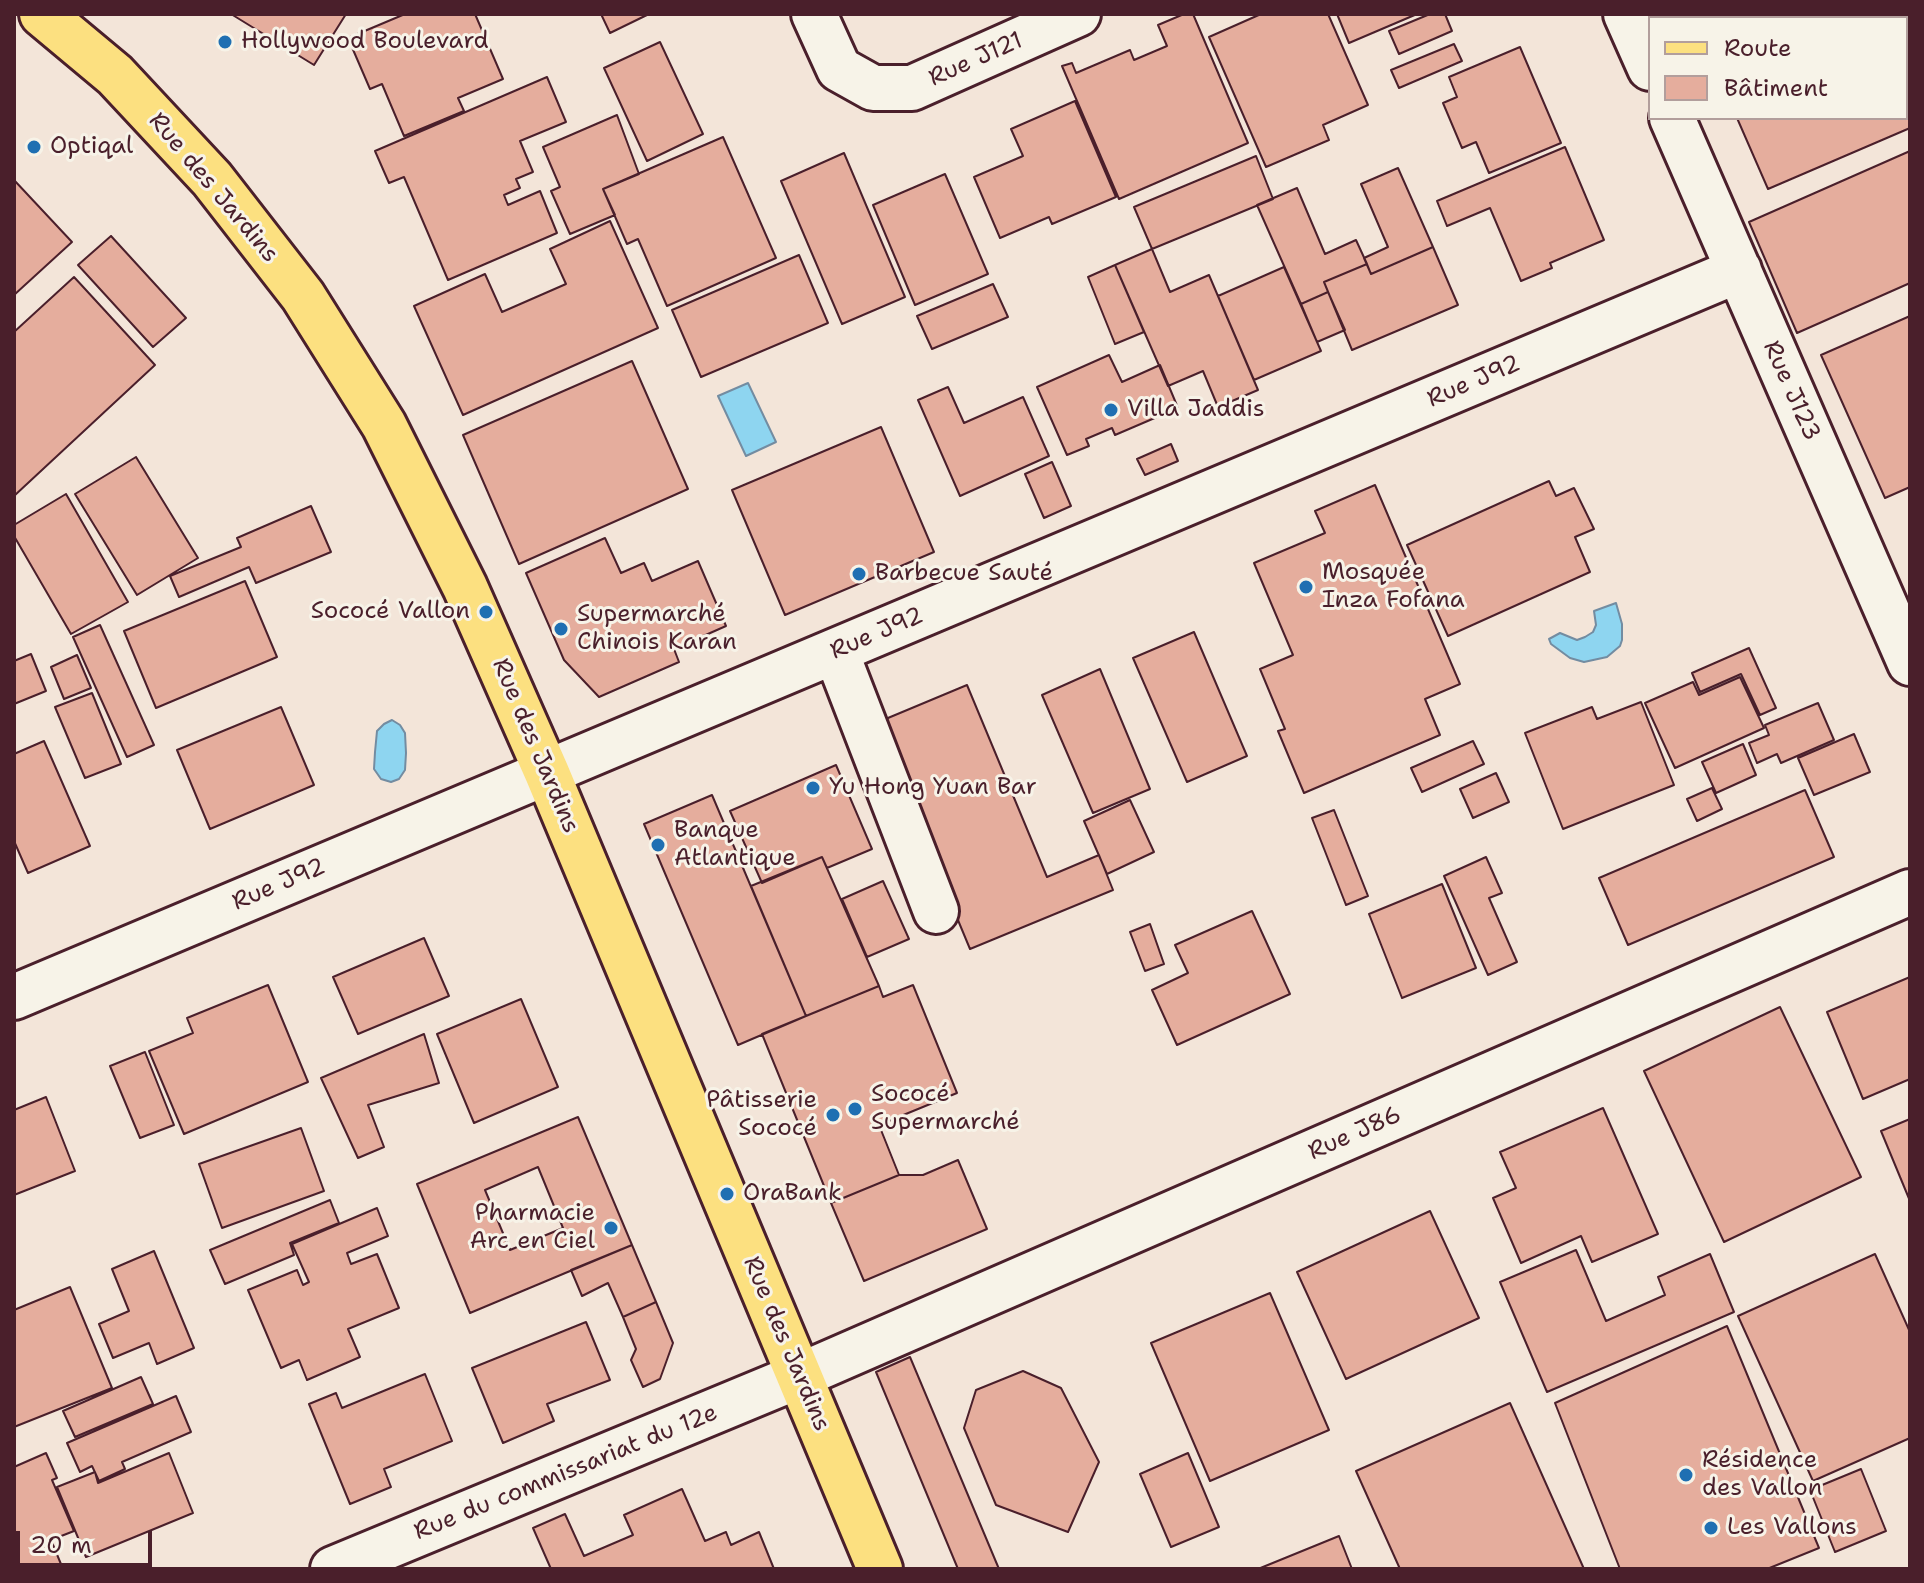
<!DOCTYPE html>
<html>
<head>
<meta charset="utf-8">
<style>
	body { margin:0 }
	#map { position:relative; width:1924px; height:1583px; overflow:hidden; background:#f3e5d9; font-family:"Shantell Sans",sans-serif }
	canvas { display:block }
	.frame { position:absolute; inset:0; border:16px solid #4a1f2b; pointer-events:none }
	.legend { position:absolute; left:1648px; top:16px; width:260px; height:104px; box-sizing:border-box; background:#f7f3e8; border:2px solid #b29e9c; margin:0; padding:10px 14px; list-style:none; font-size:24px; color:#4a1f2b }
	.legend li { display:flex; align-items:center; gap:16px; height:40px }
	.legend b { width:40px; border:2px solid #b29e9c }
	.scale { position:absolute; left:16px; top:1531px; width:136px; height:36px; box-sizing:border-box; border:4px solid #4a1f2b; border-top:0; padding-left:10px; font-size:24px; line-height:28px; white-space:nowrap; color:#4a1f2b; -webkit-text-stroke:6px #f7f3e8; paint-order:stroke }
</style>
</head>
<body>
<div id="map">
<canvas width="1924" height="1583"></canvas>
<div class="frame"></div>
<ul class="legend">
<li><b style="height:10px;background:#fce080"></b>Route</li>
<li><b style="height:22px;background:#e5ad9d"></b>Bâtiment</li>
</ul>
<div class="scale">20 m</div>
</div>
<script>
const ctx = document.querySelector('canvas').getContext('2d');
ctx.lineJoin = 'round';
function fillPath(path, color) { ctx.fillStyle = color; ctx.fill(path, 'evenodd'); }
const poly = rows => new Path2D(rows.map(r => 'M' + r).join(''));
function trace(path, color, width, dash) { ctx.strokeStyle = color; ctx.lineWidth = width; ctx.lineCap = dash ? 'butt' : 'round'; ctx.setLineDash(dash || []); ctx.stroke(path); }
function label(font, color, halo, rows, align = 'center') {
  ctx.font = font + ' "Shantell Sans",sans-serif'; ctx.lineWidth = 6; ctx.setLineDash([]); ctx.textBaseline = 'middle'; ctx.strokeStyle = halo; ctx.fillStyle = color; for (const [text, x, y, turn = 0] of rows) {
    ctx.save(); ctx.translate(x, y); ctx.rotate((+turn || 0) * Math.PI / 180); ctx.textAlign = isNaN(turn) ? turn : align; if (halo) ctx.strokeText(text, 0, 0); ctx.fillText(text, 0, 0); ctx.restore();
  }
}
const water = poly([
	[748,383,776,442,746,456,718,396,748,383],
	[1616,603,1622,624,1622,640,1620,646,1607,657,1584,662,1570,658,1551,644,1549,639,1560,633,1577,640,1585,637,1593,632,1596,625,1594,611,1616,603],
	[392,720,400,725,405,733,406,753,405,770,399,779,391,782,381,779,374,769,375,752,377,731,384,724,392,720]
]);
fillPath(water, '#8ed5f0');
trace(water, '#738ca1', 2);
const building = poly([
	[231,14,346,14,314,65,231,14],
	[405,14,475,14,503,79,458,98,464,111,404,136,382,84,370,89,348,38,405,14],
	[601,14,649,14,610,33,601,14],
	[1184,14,1193,14,1248,143,1119,199,1062,66,1072,63,1076,73,1130,50,1134,60,1167,46,1158,25,1184,14],
	[1261,14,1328,14,1368,105,1323,125,1329,140,1266,167,1209,37,1261,14],
	[1337,14,1417,14,1349,43,1337,14],
	[1430,14,1445,14,1452,31,1399,54,1389,31,1430,14],
	[1834,14,1878,14,1879,18,1824,18,1834,14],
	[660,42,703,134,647,161,604,68,660,42],
	[1454,44,1462,61,1399,88,1391,70,1454,44],
	[1520,47,1561,143,1489,173,1476,142,1462,148,1443,103,1457,97,1449,77,1520,47],
	[547,77,566,122,520,141,533,172,516,179,520,188,504,195,508,205,540,191,557,233,448,280,404,177,389,183,375,151,547,77],
	[1906,81,1910,90,1910,128,1768,189,1737,118,1906,118,1906,81],
	[1075,101,1116,197,1052,224,1049,217,1000,238,974,177,1023,156,1011,129,1075,101],
	[617,115,639,174,603,189,615,215,570,234,551,191,560,187,543,147,617,115],
	[723,137,776,258,667,306,638,239,627,244,603,189,723,137],
	[1565,147,1604,240,1550,263,1552,268,1521,281,1490,208,1447,226,1437,201,1565,147],
	[1910,151,1910,283,1797,333,1749,222,1910,151],
	[844,153,905,297,842,324,781,181,844,153],
	[1256,156,1273,199,1152,249,1134,207,1256,156],
	[1398,168,1433,247,1371,274,1364,258,1388,247,1361,184,1398,168],
	[945,174,988,274,915,305,873,205,945,174],
	[14,180,72,242,14,295,14,180],
	[1297,188,1325,254,1356,240,1367,264,1324,282,1328,292,1301,304,1257,205,1297,188],
	[610,221,658,328,463,415,414,306,485,274,502,312,566,284,550,249,610,221],
	[111,236,186,318,153,347,78,265,111,236],
	[1433,247,1458,305,1352,350,1324,282,1367,264,1371,274,1433,247],
	[1152,249,1170,292,1209,275,1258,390,1218,407,1203,371,1168,386,1115,265,1152,249],
	[799,255,828,323,701,377,672,310,799,255],
	[1115,265,1144,332,1115,344,1088,277,1115,265],
	[1284,267,1321,351,1254,380,1218,296,1284,267],
	[74,277,155,365,14,496,14,332,74,277],
	[993,284,1008,317,932,349,917,316,993,284],
	[1328,292,1345,330,1317,342,1301,304,1328,292],
	[1910,316,1910,487,1885,498,1821,355,1910,316],
	[1109,355,1122,382,1160,365,1178,408,1115,435,1112,428,1086,439,1089,446,1067,455,1037,387,1109,355],
	[632,361,688,489,519,564,463,435,632,361],
	[948,387,964,423,1023,397,1049,456,960,496,918,400,948,387],
	[881,427,934,552,785,615,732,490,881,427],
	[1171,444,1178,461,1145,475,1137,459,1171,444],
	[136,457,198,558,137,595,75,494,136,457],
	[1052,462,1071,506,1044,518,1025,474,1052,462],
	[1549,481,1556,496,1574,488,1594,529,1575,537,1590,572,1448,636,1407,545,1549,481],
	[1375,485,1460,684,1425,699,1440,735,1304,793,1278,731,1285,729,1260,669,1293,655,1254,563,1325,533,1315,511,1375,485],
	[66,494,128,602,71,634,14,536,14,525,66,494],
	[311,506,331,552,256,583,249,567,179,597,170,576,241,547,237,538,311,506],
	[605,538,621,573,644,563,652,581,698,561,726,626,674,649,679,662,599,697,564,660,526,573,605,538],
	[245,581,277,657,156,708,124,631,245,581],
	[100,625,154,745,127,757,73,637,100,625],
	[1194,632,1247,756,1187,782,1133,658,1194,632],
	[1749,648,1776,708,1760,715,1741,674,1700,692,1692,673,1749,648],
	[31,654,46,691,14,704,14,661,31,654],
	[77,655,91,688,64,699,51,667,77,655],
	[1100,669,1150,789,1093,813,1042,695,1100,669],
	[1740,677,1764,728,1675,768,1645,703,1693,682,1699,695,1740,677],
	[967,685,1047,877,1099,855,1113,890,970,949,876,723,967,685],
	[92,693,121,764,85,778,55,707,92,693],
	[1641,702,1674,785,1563,829,1525,733,1592,707,1597,719,1641,702],
	[1818,703,1834,740,1781,763,1777,754,1757,763,1749,743,1769,735,1765,725,1818,703],
	[281,707,314,785,210,829,177,750,281,707],
	[1854,734,1870,772,1814,795,1798,758,1854,734],
	[44,741,90,846,28,873,14,841,14,754,44,741],
	[1473,741,1484,764,1422,792,1411,768,1473,741],
	[1743,744,1756,775,1716,793,1702,762,1743,744],
	[836,765,872,849,827,868,822,857,762,883,730,811,836,765],
	[1496,773,1509,802,1473,818,1460,789,1496,773],
	[1712,788,1722,809,1697,821,1687,799,1712,788],
	[1805,790,1834,857,1628,945,1599,878,1805,790],
	[712,795,806,1016,738,1045,644,824,712,795],
	[1130,800,1154,852,1107,874,1084,821,1130,800],
	[1334,810,1368,896,1346,905,1312,818,1334,810],
	[822,857,879,986,806,1016,751,886,822,857],
	[1486,857,1502,893,1489,898,1517,962,1488,975,1444,876,1486,857],
	[883,881,909,939,867,957,842,899,883,881],
	[1442,884,1476,968,1402,998,1369,914,1442,884],
	[1252,911,1290,994,1177,1045,1152,990,1188,973,1175,945,1252,911],
	[1150,924,1164,964,1145,971,1130,932,1150,924],
	[424,938,449,996,358,1034,333,977,424,938],
	[1910,977,1910,1079,1863,1099,1827,1012,1910,977],
	[268,985,308,1082,184,1134,149,1051,193,1033,187,1018,268,985],
	[913,985,957,1093,879,1125,899,1175,831,1203,762,1034,879,986,883,997,913,985],
	[521,999,558,1087,474,1123,437,1034,521,999],
	[1780,1007,1861,1177,1724,1242,1644,1071,1780,1007],
	[424,1034,439,1083,368,1105,384,1147,358,1158,321,1078,424,1034],
	[145,1052,174,1125,140,1138,110,1066,145,1052],
	[46,1097,75,1171,14,1195,14,1110,46,1097],
	[1603,1108,1658,1234,1592,1262,1581,1236,1521,1263,1493,1198,1516,1188,1500,1152,1603,1108],
	[578,1117,632,1245,470,1313,417,1184,578,1117],
	[538,1167,563,1228,510,1250,485,1190,538,1167],
	[1910,1119,1910,1201,1881,1131,1910,1119],
	[301,1128,324,1191,222,1228,199,1164,301,1128],
	[958,1160,987,1229,864,1281,831,1203,899,1175,923,1175,958,1160],
	[330,1200,339,1223,290,1243,294,1255,225,1284,210,1250,330,1200],
	[377,1208,388,1236,347,1253,351,1264,377,1254,399,1308,348,1329,360,1357,307,1380,299,1360,281,1368,248,1290,297,1270,303,1285,309,1282,292,1244,377,1208],
	[1430,1211,1479,1318,1346,1379,1297,1272,1430,1211],
	[632,1245,656,1302,623,1317,608,1283,582,1296,571,1270,632,1245],
	[1576,1250,1606,1321,1665,1295,1658,1277,1710,1254,1734,1312,1547,1392,1500,1282,1576,1250],
	[154,1251,194,1348,157,1364,149,1343,113,1358,99,1324,129,1311,112,1269,154,1251],
	[1875,1254,1910,1332,1910,1438,1813,1481,1738,1316,1875,1254],
	[70,1287,112,1388,14,1427,14,1310,70,1287],
	[1270,1293,1329,1430,1210,1481,1151,1343,1270,1293],
	[656,1302,673,1343,660,1379,643,1387,631,1360,636,1349,623,1317,656,1302],
	[586,1322,610,1380,547,1404,554,1421,503,1443,472,1368,586,1322],
	[1727,1326,1819,1548,1767,1569,1620,1569,1555,1403,1727,1326],
	[910,1357,999,1569,958,1569,876,1372,910,1357],
	[1023,1371,1061,1388,1099,1462,1068,1532,996,1505,964,1428,976,1390,1023,1371],
	[425,1374,452,1441,384,1469,391,1487,350,1504,309,1404,336,1393,342,1408,425,1374],
	[141,1377,153,1404,75,1437,63,1411,141,1377],
	[176,1396,191,1432,122,1462,125,1469,99,1481,92,1466,80,1472,67,1443,176,1396],
	[1510,1403,1584,1569,1400,1569,1356,1471,1510,1403],
	[46,1453,57,1478,52,1480,74,1531,51,1540,63,1569,14,1569,14,1467,46,1453],
	[169,1453,193,1513,86,1557,57,1487,95,1472,98,1483,169,1453],
	[1188,1453,1219,1527,1171,1547,1140,1474,1188,1453],
	[1861,1469,1886,1531,1835,1552,1810,1490,1861,1469],
	[682,1489,705,1541,726,1532,731,1545,759,1532,774,1569,551,1569,533,1528,565,1514,584,1556,633,1535,624,1515,682,1489],
	[1339,1536,1352,1569,1258,1569,1339,1536]
]);
fillPath(building, '#e5ad9d');
trace(building, '#4a1f2b', 2);
const minor = poly([
	[814,14,839,69,873,88,912,88,1078,14],
	[1626,14,1650,68],
	[1672,118,1910,663],
	[836,652,936,911],
	[14,997,1739,270],
	[333,1569,799,1376,1910,892]
]);
const major = poly([
	[42,14,115,75,212,179,303,296,384,425,465,587,547,773,880,1569]
]);
trace(minor, '#4a1f2b', 50);
trace(major, '#4a1f2b', 50);
trace(minor, '#f7f3e8', 44);
trace(major, '#fce080', 44);
for (const [x, y, r, color] of [
	[225,42,8,"#1f6fb2"],
	[34,147,8,"#1f6fb2"],
	[1111,410,8,"#1f6fb2"],
	[859,574,8,"#1f6fb2"],
	[1306,587,8,"#1f6fb2"],
	[486,612,8,"#1f6fb2"],
	[561,629,8,"#1f6fb2"],
	[813,788,8,"#1f6fb2"],
	[658,845,8,"#1f6fb2"],
	[855,1109,8,"#1f6fb2"],
	[833,1115,8,"#1f6fb2"],
	[727,1194,8,"#1f6fb2"],
	[611,1228,8,"#1f6fb2"],
	[1686,1475,8,"#1f6fb2"],
	[1711,1528,8,"#1f6fb2"]
]) { const dot = new Path2D(); dot.arc(x, y, r, 0, 2 * Math.PI); ctx.fillStyle = color; ctx.fill(dot); trace(dot, '#f7f3e8', 3); }
label('24px', '#4a1f2b', '#f7f3e8', [
	["Hollywood Boulevard",241,42],
	["Optiqal",50,147],
	["Villa Jaddis",1127,410],
	["Mosquée",1322,573],
	["Inza Fofana",1322,601],
	["Barbecue Sauté",875,574],
	["Sococé Vallon",470,612,"right"],
	["Supermarché",577,615],
	["Chinois Karan",577,643],
	["Yu Hong Yuan Bar",829,788],
	["Banque",674,831],
	["Atlantique",674,859],
	["Sococé",871,1095],
	["Supermarché",871,1123],
	["Pâtisserie",817,1101,"right"],
	["Sococé",817,1129,"right"],
	["OraBank",743,1194],
	["Pharmacie",595,1214,"right"],
	["Arc en Ciel",595,1242,"right"],
	["Résidence",1702,1461],
	["des Vallon",1702,1489],
	["Les Vallons",1727,1528]
], 'left');
label('24px', '#4a1f2b', '#f7f3e8', [
	["Rue J121",976,60,-24],
	["Rue des Jardins",213,188,50],
	["Rue J92",1474,382,-23],
	["Rue J123",1791,391,66],
	["Rue J92",877,634,-23],
	["Rue des Jardins",535,746,67],
	["Rue J92",279,885,-23],
	["Rue J86",1355,1134,-24],
	["Rue des Jardins",786,1344,67],
	["Rue du commissariat du 12e",566,1473,-22]
]);
</script>
</body>
</html>
